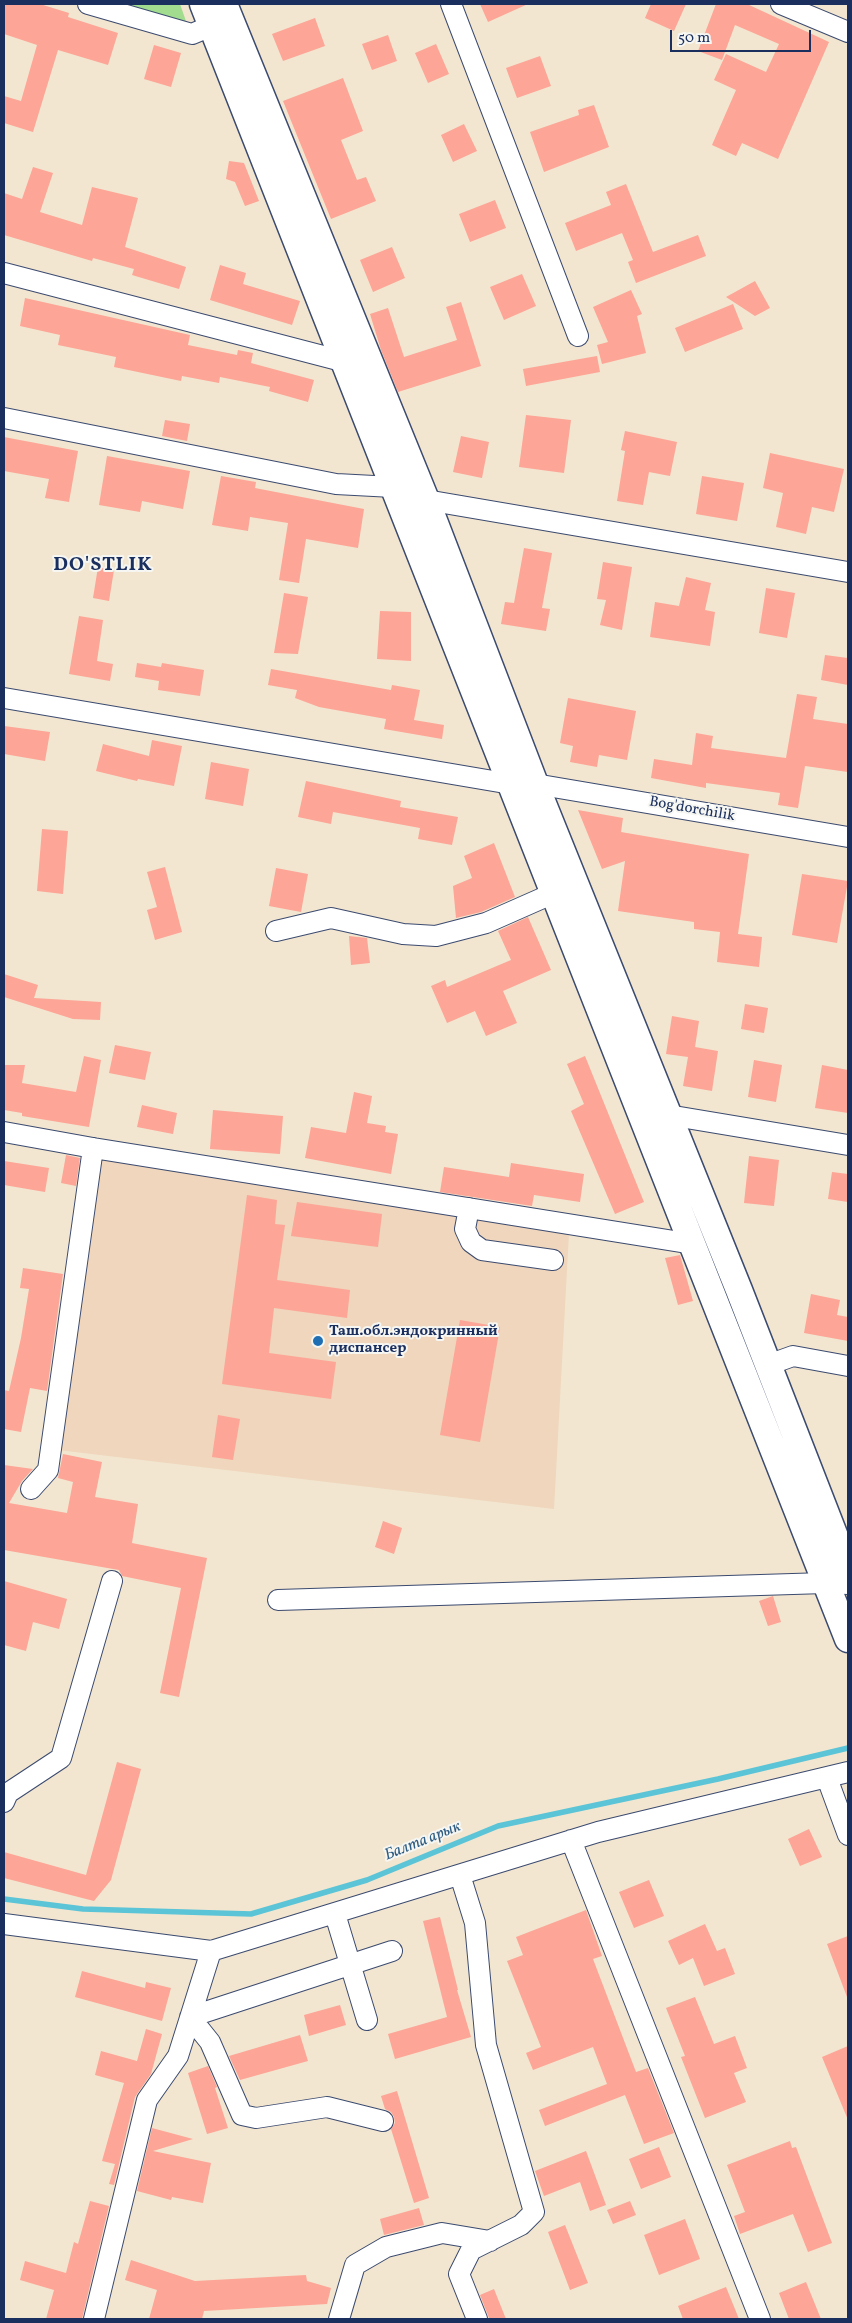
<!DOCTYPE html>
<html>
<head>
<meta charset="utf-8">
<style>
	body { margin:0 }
	#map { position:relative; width:852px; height:2323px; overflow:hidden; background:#f2e6d0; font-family:Vollkorn,serif }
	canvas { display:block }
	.frame { position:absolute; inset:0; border:5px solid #1b2f5e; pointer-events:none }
	.scale { position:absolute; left:670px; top:30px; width:141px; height:22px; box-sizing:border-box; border:2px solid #1b2f5e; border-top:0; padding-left:6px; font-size:15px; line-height:18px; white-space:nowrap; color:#1b2f5e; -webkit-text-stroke:4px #f6f6f2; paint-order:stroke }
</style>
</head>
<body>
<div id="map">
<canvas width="852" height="2323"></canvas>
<div class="frame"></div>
<div class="scale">50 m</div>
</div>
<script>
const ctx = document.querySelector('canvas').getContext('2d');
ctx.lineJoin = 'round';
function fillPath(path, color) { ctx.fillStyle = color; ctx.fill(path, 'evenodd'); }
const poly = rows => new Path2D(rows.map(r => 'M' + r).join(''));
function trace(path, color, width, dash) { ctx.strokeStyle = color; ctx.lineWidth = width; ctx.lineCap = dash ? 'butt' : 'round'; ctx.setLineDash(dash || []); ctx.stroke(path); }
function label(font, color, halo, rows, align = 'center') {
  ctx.font = font + ' Vollkorn,serif'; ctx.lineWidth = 4; ctx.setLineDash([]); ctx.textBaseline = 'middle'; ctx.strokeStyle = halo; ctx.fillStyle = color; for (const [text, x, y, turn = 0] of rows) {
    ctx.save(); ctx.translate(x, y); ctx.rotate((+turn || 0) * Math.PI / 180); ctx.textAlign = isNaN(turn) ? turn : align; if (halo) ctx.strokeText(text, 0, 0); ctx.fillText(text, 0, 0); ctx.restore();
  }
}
fillPath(poly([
	[97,1159,569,1233,554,1509,58,1450]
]), '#efd6bc');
fillPath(poly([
	[123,4,180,4,188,27]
]), '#a1dc8f');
trace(poly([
	[4,1899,83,1909,251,1914,367,1880,498,1826,718,1779,848,1748]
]), '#5bc4d6', 5.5);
fillPath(poly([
	[4,4,40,4,69,13,68,17,118,33,108,65,58,50,33,132,4,123,4,96,21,101,37,45,4,34],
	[480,4,528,4,488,22],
	[651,4,686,4,674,31,645,18],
	[716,4,747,4,829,42,778,159,742,143,736,156,712,145,736,90,714,80,726,54,766,72,779,44,735,25,722,60,698,51],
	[315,18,325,46,283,61,272,34],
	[388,35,397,61,372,70,362,44],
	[436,44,449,74,428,83,415,53],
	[154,45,181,53,171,87,144,79],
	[540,56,551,86,517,98,506,68],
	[343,78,363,131,341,140,357,180,366,177,376,201,331,219,283,101],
	[594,105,609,147,544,172,530,132,579,115,578,110],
	[464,124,477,151,453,162,441,135],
	[229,161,244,163,259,201,245,206,235,182,226,179],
	[33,167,53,173,40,212,82,225,92,187,138,198,125,247,186,267,179,289,132,275,134,269,93,258,92,261,4,235,4,193,22,199],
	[626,184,653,252,698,235,706,256,636,283,628,262,633,260,622,233,576,251,565,223,611,205,606,192],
	[495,200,506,228,470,242,459,214],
	[392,247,405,278,373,292,360,260],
	[220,265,246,273,243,284,300,301,292,325,210,300],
	[522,274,536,306,504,320,490,287],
	[755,281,770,308,755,316,726,297],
	[631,290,642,314,637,316,646,353,602,364,597,345,608,342,593,307],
	[25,298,190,335,188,345,237,355,238,350,253,353,251,363,314,380,308,402,269,391,270,387,220,377,219,383,182,376,181,381,114,367,116,357,58,345,60,335,20,326],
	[461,302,481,366,398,392,381,350,370,314,388,308,404,357,457,340,446,307],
	[733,304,743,329,685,352,675,328],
	[597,356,600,372,526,386,523,369],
	[526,415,571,420,564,473,519,467],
	[165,420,190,424,187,441,162,436],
	[625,431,677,442,670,476,649,472,643,505,617,501,625,451,621,450],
	[461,436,489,442,482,478,453,472],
	[4,437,78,451,69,502,45,498,49,479,4,471],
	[770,453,844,469,834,512,812,507,806,534,776,527,783,493,763,488],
	[107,456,190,471,183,509,142,501,140,512,99,505],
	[221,476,256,482,255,488,364,509,358,548,306,539,299,583,279,580,288,523,250,517,248,531,212,525],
	[702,476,744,483,737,521,696,514],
	[524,548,552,553,542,608,550,609,546,631,501,624,505,602,514,603],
	[603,562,632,567,622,630,600,625,606,600,597,599],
	[98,567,114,570,109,601,93,598],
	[686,577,711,583,705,610,715,612,710,646,650,637,655,602,679,606],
	[766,588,795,593,787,638,759,633],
	[284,593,308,597,298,654,274,653],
	[380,611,411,612,411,661,377,659],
	[79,616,103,620,97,661,113,664,110,681,69,674],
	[825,655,848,658,848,685,821,680],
	[137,663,161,667,162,663,204,670,200,696,158,690,159,681,135,677],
	[271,669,391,690,392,685,420,690,414,720,444,725,442,739,384,729,386,719,319,707,295,698,297,690,268,685],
	[797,694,817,697,813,719,848,724,848,772,805,766,798,808,778,805,780,793,706,783,706,788,651,778,654,759,692,765,696,733,713,736,711,748,786,758],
	[568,698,636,711,627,760,599,755,597,767,570,762,573,746,560,743],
	[4,726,50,732,45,761,4,754],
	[152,740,182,746,174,786,138,779,137,781,96,771,103,744,149,756],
	[211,762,249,769,243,806,205,799],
	[306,781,401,801,400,807,458,817,452,845,418,839,420,828,333,812,331,824,298,817],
	[578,810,623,818,621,832,749,854,738,934,762,937,759,967,717,962,720,932,694,929,694,922,618,911,625,861,602,869],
	[42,829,68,831,63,894,37,891],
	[494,843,515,897,481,912,456,918,453,886,472,878,464,856],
	[165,867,182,932,155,940,147,910,157,907,147,872],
	[276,868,308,874,301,912,269,906],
	[802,874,848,881,837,943,792,935],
	[528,917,551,970,503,991,517,1023,486,1036,475,1011,447,1023,431,986,445,980,447,987,511,960,498,931],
	[349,936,367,938,370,963,351,965],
	[4,974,38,985,34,998,101,1002,100,1020,73,1019,4,997],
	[745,1004,768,1008,764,1033,741,1029],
	[672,1016,699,1021,695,1047,718,1051,712,1091,683,1086,688,1057,666,1054],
	[115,1045,151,1052,145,1080,109,1073],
	[84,1056,101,1060,89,1127,22,1116,22,1113,4,1110,4,1065,25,1065,22,1083,76,1092],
	[585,1056,644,1202,615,1214,571,1111,584,1104,567,1064],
	[754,1060,782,1065,776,1102,748,1097],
	[822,1065,848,1070,848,1113,815,1108],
	[354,1092,372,1096,367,1123,386,1126,385,1132,398,1134,391,1174,305,1158,311,1127,346,1133],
	[142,1105,177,1113,173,1134,137,1127],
	[213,1110,283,1116,280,1154,210,1149],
	[66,1155,80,1158,76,1186,61,1183],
	[749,1156,779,1160,774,1206,744,1203],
	[4,1161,49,1168,45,1192,4,1185],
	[511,1163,584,1174,580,1202,534,1195,532,1206,440,1192,444,1167,509,1177],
	[832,1172,848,1174,848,1202,828,1199],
	[247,1195,277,1200,275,1224,285,1225,277,1280,350,1290,347,1318,274,1308,269,1353,336,1362,331,1399,222,1384],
	[297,1202,382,1214,378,1247,291,1236],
	[680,1255,693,1301,678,1305,665,1258],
	[23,1268,63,1274,47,1391,30,1388,21,1432,4,1429,4,1390,9,1391,21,1338,29,1289,20,1288],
	[811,1294,840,1300,837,1315,848,1317,848,1341,804,1333],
	[460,1320,500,1327,480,1442,440,1435],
	[218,1415,240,1419,233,1460,212,1457],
	[63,1454,102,1462,95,1497,138,1504,132,1543,207,1558,179,1697,160,1693,181,1588,122,1576,119,1570,4,1550,4,1465,33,1469,22,1481,9,1503,67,1513,73,1482,58,1478],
	[383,1521,402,1528,394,1554,375,1547],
	[4,1581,67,1599,59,1629,33,1622,26,1651,4,1645],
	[773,1596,781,1622,768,1626,759,1601],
	[117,1762,141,1769,111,1880,94,1901,4,1878,4,1852,86,1875],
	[809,1829,822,1857,800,1866,788,1839],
	[649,1880,664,1916,634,1928,619,1892],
	[586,1910,602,1956,593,1959,636,2072,648,2068,674,2133,644,2144,625,2095,545,2126,539,2110,607,2084,593,2047,533,2070,526,2053,541,2047,507,1961,523,1955,516,1937],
	[440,1917,458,1990,457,1990,471,2037,395,2059,388,2034,447,2017,423,1921],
	[705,1924,717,1951,725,1948,735,1974,704,1986,693,1958,679,1965,668,1941],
	[848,1936,848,1997,847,1997,827,1944],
	[82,1971,145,1988,146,1982,171,1988,162,2021,75,1997],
	[695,1997,714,2044,735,2036,747,2068,734,2073,746,2102,705,2118,681,2057,685,2056,666,2008],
	[340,2005,346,2025,309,2036,304,2015],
	[146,2029,162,2034,151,2074,135,2097,114,2185,109,2184,115,2164,102,2161,124,2083,95,2075,101,2051,137,2061],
	[300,2035,308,2061,240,2080,229,2056],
	[848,2046,848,2120,822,2057],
	[208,2066,217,2087,215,2088,228,2128,207,2134,188,2073],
	[397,2091,429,2198,414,2203,391,2129,395,2123,394,2117,391,2112,385,2109,381,2096],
	[152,2128,193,2139,153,2151,211,2163,203,2203,172,2197,171,2200,137,2191],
	[790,2141,792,2148,796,2147,832,2243,808,2252,793,2214,740,2234,734,2216,745,2212,727,2165],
	[659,2147,671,2177,641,2189,629,2159],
	[586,2151,606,2205,590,2211,580,2182,544,2196,535,2171],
	[90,2201,109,2206,82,2319,46,2319,54,2290,20,2280,25,2261,66,2273,74,2242,78,2244],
	[630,2201,636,2215,613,2224,607,2210],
	[419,2208,424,2225,384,2235,380,2219],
	[685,2219,700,2259,659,2275,644,2235],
	[565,2225,588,2283,570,2290,548,2232],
	[131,2260,195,2281,306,2275,307,2281,331,2288,327,2304,204,2311,202,2319,149,2319,157,2290,125,2280],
	[806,2282,821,2319,789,2319,779,2293],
	[726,2287,739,2319,683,2319,678,2306],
	[494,2289,506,2319,489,2318,480,2295]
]), '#fda596');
const minor = poly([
	[88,4,192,34,211,26],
	[451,4,578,336],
	[781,4,848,32],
	[4,273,342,361],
	[4,418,336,484,393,487],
	[426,500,848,572],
	[4,698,511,784],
	[535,784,848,837],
	[276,931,331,918,403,934,436,936,486,923,554,893],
	[668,1115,848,1145],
	[4,1132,93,1148,693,1244],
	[469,1208,465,1229,471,1242,482,1250,553,1260],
	[768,1365,793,1356,848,1366],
	[31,1489,48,1470,93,1148],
	[278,1600,825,1583,848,1584],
	[827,1778,848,1835],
	[4,1802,8,1793,61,1758,112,1581],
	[571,1840,760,2319],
	[460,1875,475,1923,486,2045,534,2212,521,2225,471,2250,459,2274,477,2319],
	[335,1914,367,2020],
	[4,1924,211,1951,598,1832,848,1772],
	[383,2121,327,2107,256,2118,242,2115,210,2042,190,2017,392,1951],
	[94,2319,147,2100,178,2056,211,1951],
	[339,2319,355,2265,386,2247,442,2233,490,2241]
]);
const major = poly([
	[203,4,848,1639],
	[224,4,426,500,535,784,739,1290,848,1570]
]);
trace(minor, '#3b4a6f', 22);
trace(major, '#3b4a6f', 29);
trace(minor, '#fff', 20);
trace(major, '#fff', 26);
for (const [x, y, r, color] of [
	[318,1341,6,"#1f6fb2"]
]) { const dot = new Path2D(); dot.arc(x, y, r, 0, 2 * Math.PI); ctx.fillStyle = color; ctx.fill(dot); trace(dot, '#f6f6f2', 2); }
label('15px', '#1b2f5e', '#f6f6f2', [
	["Bog'dorchilik",692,810,10]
]);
label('bold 15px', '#1b2f5e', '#f6f6f2', [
	["Таш.обл.эндокринный",329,1332],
	["диспансер",329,1349]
], 'left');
label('italic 16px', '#2e5c82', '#f6f6f2', [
	["Балта арык",423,1842,-22]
]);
ctx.letterSpacing = '1px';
label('bold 20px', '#1b2f5e', '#f6f6f2', [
	["DO'STLIK",103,566]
]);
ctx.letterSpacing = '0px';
</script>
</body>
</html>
